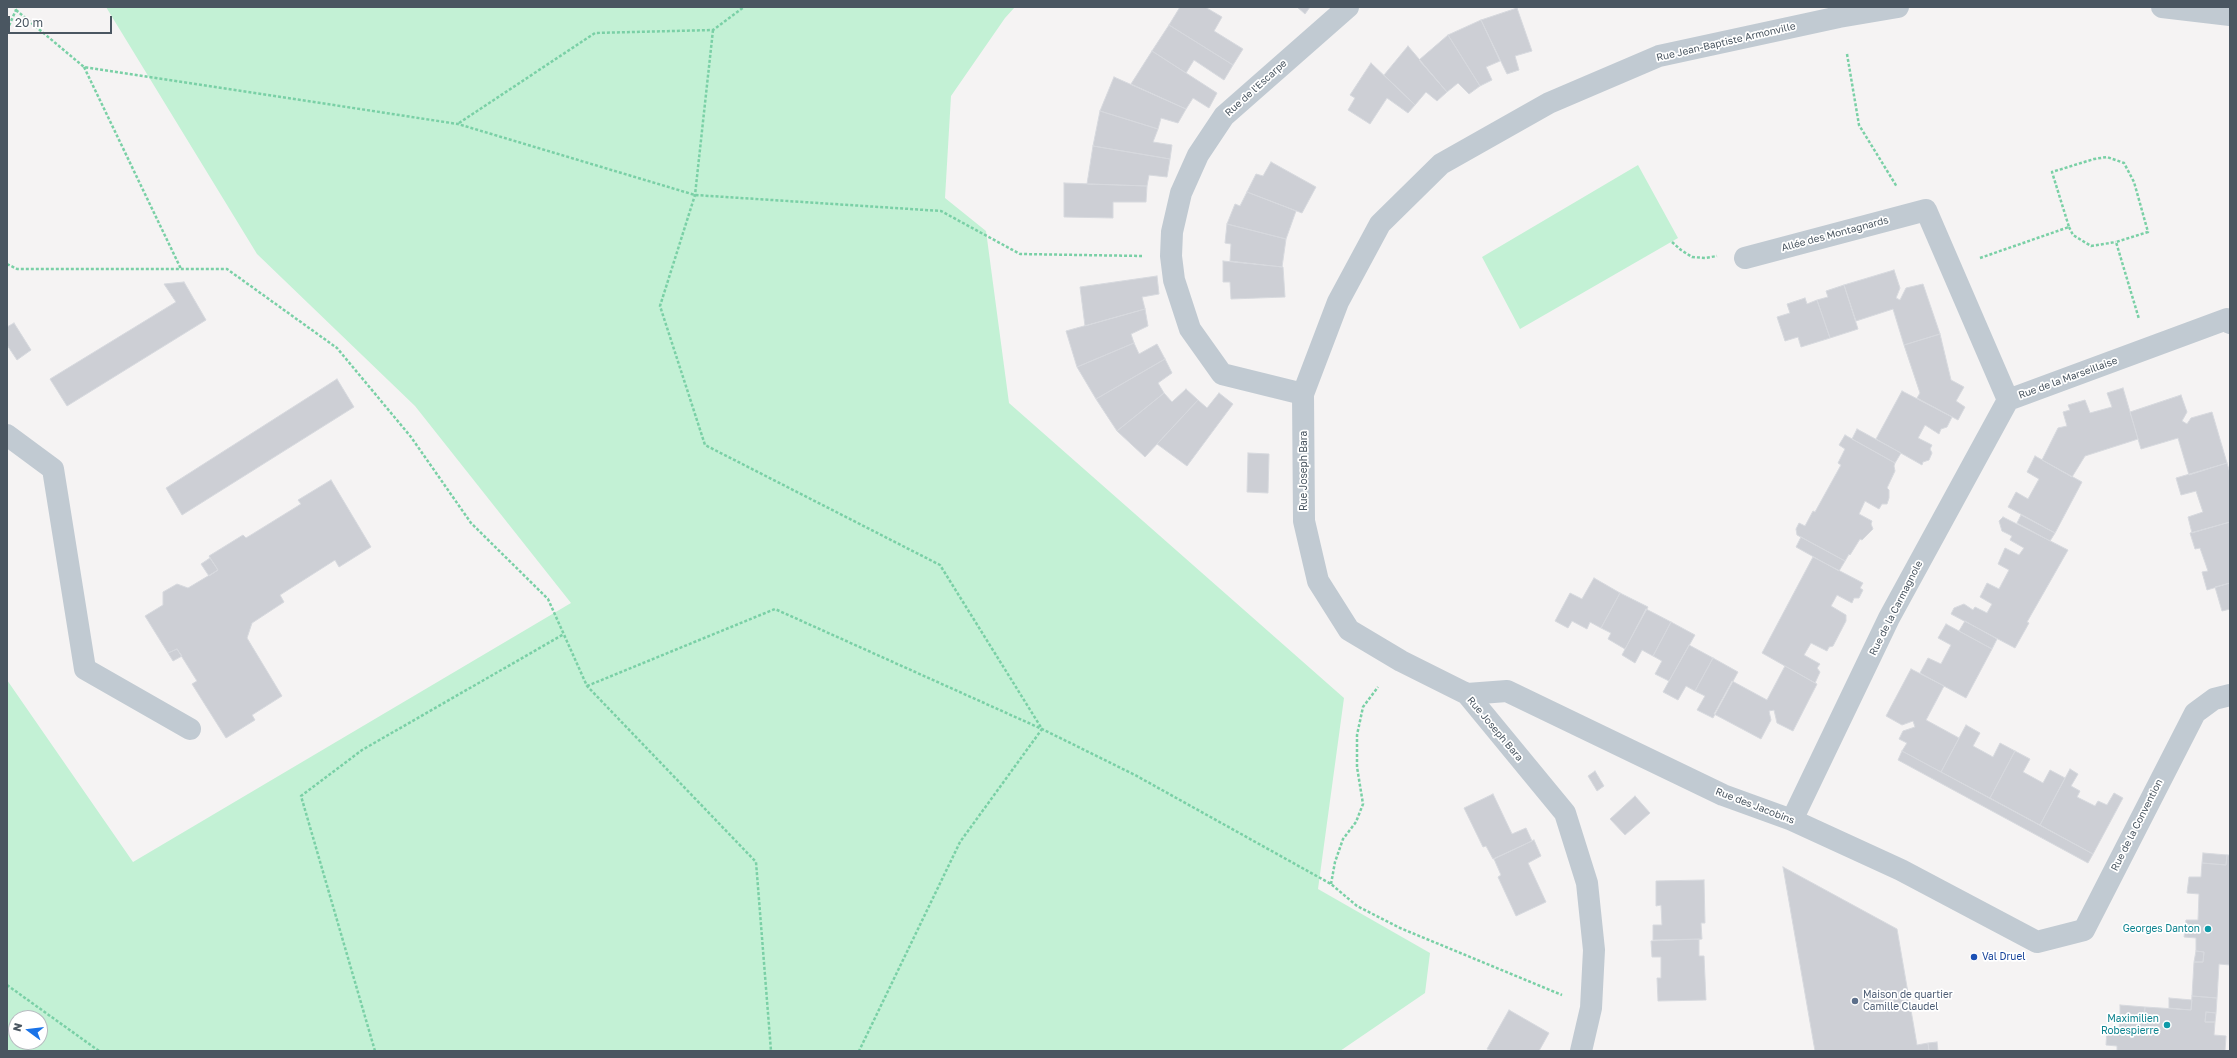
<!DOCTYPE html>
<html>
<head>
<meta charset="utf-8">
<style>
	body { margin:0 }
	#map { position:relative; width:2237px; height:1058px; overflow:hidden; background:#f5f3f3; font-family:"Golos Text",sans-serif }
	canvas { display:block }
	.frame { position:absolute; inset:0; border:8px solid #4a5661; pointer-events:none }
	.north { position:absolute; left:8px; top:1010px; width:40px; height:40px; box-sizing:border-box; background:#fff; border:1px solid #b7bbc0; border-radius:50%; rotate:285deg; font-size:11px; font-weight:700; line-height:16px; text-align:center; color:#4a5661 }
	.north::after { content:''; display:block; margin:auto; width:14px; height:18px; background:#1a73e8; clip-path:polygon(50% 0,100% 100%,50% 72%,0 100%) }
	.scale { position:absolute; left:8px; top:16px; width:104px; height:18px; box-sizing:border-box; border:2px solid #4a5661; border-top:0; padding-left:5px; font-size:12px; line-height:14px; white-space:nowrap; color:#4a5661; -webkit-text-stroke:3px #fff; paint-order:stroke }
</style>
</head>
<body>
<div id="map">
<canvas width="2237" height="1058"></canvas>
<div class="frame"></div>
<div class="north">N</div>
<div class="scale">20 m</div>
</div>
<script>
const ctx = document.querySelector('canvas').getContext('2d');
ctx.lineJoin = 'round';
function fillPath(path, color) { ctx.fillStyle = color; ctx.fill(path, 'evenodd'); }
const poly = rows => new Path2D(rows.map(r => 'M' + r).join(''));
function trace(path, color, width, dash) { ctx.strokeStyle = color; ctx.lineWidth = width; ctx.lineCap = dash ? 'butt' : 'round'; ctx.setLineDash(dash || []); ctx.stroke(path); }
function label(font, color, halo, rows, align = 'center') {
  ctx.font = font + ' "Golos Text",sans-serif'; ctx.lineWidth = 3.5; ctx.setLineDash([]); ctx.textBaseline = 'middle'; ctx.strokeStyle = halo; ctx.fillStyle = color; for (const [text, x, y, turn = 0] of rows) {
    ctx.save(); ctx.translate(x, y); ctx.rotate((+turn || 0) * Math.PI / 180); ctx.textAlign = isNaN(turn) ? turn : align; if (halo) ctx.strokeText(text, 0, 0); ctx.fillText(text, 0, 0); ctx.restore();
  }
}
fillPath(poly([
	[106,7,1015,7,1005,18,951,96,945,198,986,231,1009,403,1344,698,1318,889,1430,953,1425,993,1340,1051,7,1051,7,680,133,862,571,603,415,406,257,254],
	[16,1018,40,1018,40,1042,16,1042],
	[1638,165,1678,238,1520,329,1482,257]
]), '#c3f1d5');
const building = poly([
	[1180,7,1205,7,1222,17,1214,31,1243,49,1233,65,1169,25,1180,7],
	[1297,7,1310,7,1305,14,1297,7],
	[1517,8,1532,51,1515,56,1519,70,1507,74,1481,20,1517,8],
	[1481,20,1500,61,1486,67,1492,80,1480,86,1448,35,1481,20],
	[1169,25,1233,65,1224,80,1194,60,1186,73,1152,51,1169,25],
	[1448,35,1480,86,1469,94,1458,83,1447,92,1419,60,1448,35],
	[1408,46,1447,92,1437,101,1426,92,1415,105,1384,75,1408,46],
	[1152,51,1217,93,1209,108,1193,98,1186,109,1131,84,1152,51],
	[1371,63,1415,105,1408,113,1387,98,1370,124,1348,110,1355,98,1350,95,1371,63],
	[1114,77,1186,109,1178,123,1161,118,1158,129,1100,111,1114,77],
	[1100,111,1158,129,1153,142,1172,145,1170,159,1093,146,1100,111],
	[1093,146,1170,159,1167,177,1149,175,1147,186,1087,184,1093,146],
	[1271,162,1316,187,1302,213,1247,192,1256,174,1263,176,1271,162],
	[1064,183,1147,186,1146,202,1113,202,1113,218,1064,217,1064,183],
	[1247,192,1296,211,1286,239,1227,224,1235,204,1240,206,1247,192],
	[1227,224,1286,239,1282,267,1230,261,1231,244,1225,243,1227,224],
	[1223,261,1283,267,1285,297,1231,299,1230,282,1223,282,1223,261],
	[1894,270,1900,288,1896,298,1900,300,1906,288,1923,284,1940,334,1904,345,1893,309,1856,321,1844,285,1894,270],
	[1157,276,1159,294,1142,297,1145,309,1085,326,1080,287,1157,276],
	[184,282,206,320,67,406,50,379,176,302,164,284,184,282],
	[1844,285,1858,329,1830,338,1817,300,1828,297,1826,291,1844,285],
	[1805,298,1807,304,1817,300,1830,338,1801,347,1798,337,1785,341,1777,317,1790,313,1787,304,1805,298],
	[1145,309,1148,326,1131,334,1134,343,1077,367,1066,331,1145,309],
	[14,323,31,350,17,360,7,345,7,327,14,323],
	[1940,334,1951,380,1964,387,1956,401,1965,407,1958,420,1917,398,1920,393,1904,345,1940,334],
	[1134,343,1139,354,1157,344,1165,359,1096,399,1077,367,1134,343],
	[1165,359,1172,373,1158,383,1164,393,1117,431,1096,399,1165,359],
	[337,379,354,407,182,515,166,488,337,379],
	[2123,388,2138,439,2085,456,2072,477,2042,460,2058,428,2067,426,2063,412,2070,410,2068,405,2085,400,2090,413,2112,407,2107,393,2123,388],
	[1186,389,1198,400,1145,457,1117,431,1164,393,1172,402,1186,389],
	[1902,391,1952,417,1947,427,1941,429,1939,434,1925,425,1918,438,1932,445,1930,449,1932,453,1929,460,1923,462,1922,465,1876,439,1902,391],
	[1219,393,1233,404,1187,466,1157,444,1198,400,1207,408,1219,393],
	[2181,395,2187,412,2182,421,2187,424,2191,418,2212,412,2227,463,2189,475,2178,438,2141,449,2130,412,2181,395],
	[1857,429,1901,453,1895,463,1852,439,1857,429],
	[1845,435,1895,463,1894,466,1895,471,1887,488,1889,490,1889,498,1887,504,1882,504,1879,509,1865,501,1859,514,1872,521,1871,524,1873,529,1862,540,1860,539,1850,555,1849,554,1845,561,1797,535,1796,529,1799,523,1805,526,1813,511,1815,512,1841,465,1838,463,1845,449,1839,445,1845,435],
	[1248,453,1269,454,1268,493,1247,492,1248,453],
	[2035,456,2082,482,2055,533,2008,507,2016,492,2028,499,2039,479,2027,472,2035,456],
	[2227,463,2230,473,2230,522,2192,533,2188,517,2203,512,2196,491,2181,495,2176,478,2227,463],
	[331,480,371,547,339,567,335,560,280,595,284,602,252,623,247,638,282,696,252,715,255,720,226,738,192,684,197,681,177,649,168,653,145,616,163,605,163,592,177,584,188,588,218,570,209,556,243,535,246,538,301,504,298,500,331,480],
	[2021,515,2055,533,2050,541,2017,523,2021,515],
	[2003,517,2068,550,2027,622,2029,623,2015,648,1951,614,1954,608,1964,604,1973,610,1975,607,1987,613,1992,604,1980,597,1987,583,1999,589,2009,570,1998,564,2005,548,2019,555,2024,548,2010,540,2012,536,2002,531,1999,521,2003,517],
	[2230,522,2230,583,2207,590,2202,572,2208,571,2200,548,2195,549,2190,533,2230,522],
	[1801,537,1845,561,1839,571,1796,547,1801,537],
	[1813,557,1863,583,1860,588,1863,590,1859,598,1854,598,1852,603,1837,595,1831,606,1846,615,1846,621,1833,646,1829,647,1827,651,1811,643,1804,655,1820,664,1817,668,1820,672,1815,683,1762,653,1813,557],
	[210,558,218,570,209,576,201,564,210,558],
	[1594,578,1620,593,1601,628,1590,622,1587,629,1572,621,1568,628,1555,621,1570,593,1582,599,1594,578],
	[2230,583,2230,609,2222,611,2215,587,2230,583],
	[1620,593,1648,607,1625,649,1608,639,1611,633,1601,628,1620,593],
	[1646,609,1671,622,1653,656,1642,650,1635,663,1622,655,1646,609],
	[1965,621,1997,639,1992,649,1959,631,1965,621],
	[1671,622,1695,635,1669,681,1655,674,1662,661,1653,656,1671,622],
	[1946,624,1992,649,1966,698,1920,673,1928,658,1941,664,1951,645,1938,638,1946,624],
	[1689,645,1713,658,1695,691,1686,686,1678,700,1663,692,1689,645],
	[177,649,182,656,173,661,168,653,177,649],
	[1713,658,1738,672,1713,718,1697,710,1705,696,1695,691,1713,658],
	[1785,666,1817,684,1793,731,1777,723,1774,710,1769,711,1771,720,1761,739,1714,714,1732,681,1767,700,1785,666],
	[1911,669,1944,686,1926,720,1959,738,1941,772,1902,751,1907,743,1899,739,1903,731,1915,727,1913,721,1902,725,1886,716,1911,669],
	[1966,725,1980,733,1973,746,1993,757,2000,743,2015,751,1990,798,1941,772,1966,725],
	[1902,751,1941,772,2093,854,2088,863,1898,760,1902,751],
	[2015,751,2030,759,2023,772,2043,783,2050,770,2065,778,2040,825,1990,798,2015,751],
	[2070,769,2078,774,2071,786,2080,791,2077,797,2095,806,2098,801,2107,805,2114,793,2123,798,2093,854,2040,825,2070,769],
	[1595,771,1604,786,1597,791,1588,776,1595,771],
	[1493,794,1512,834,1526,828,1532,841,1493,859,1486,846,1483,847,1464,808,1493,794],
	[1635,796,1650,813,1625,835,1610,819,1635,796],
	[1534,840,1541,856,1528,863,1546,902,1516,916,1498,877,1501,875,1494,859,1534,840],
	[2203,853,2227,855,2226,865,2202,863,2203,853],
	[2227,855,2230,855,2230,965,2219,964,2217,998,2192,996,2194,962,2203,962,2204,952,2196,951,2196,938,2184,937,2186,920,2198,920,2199,894,2187,893,2189,877,2201,877,2202,863,2226,865,2227,855],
	[1783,867,1897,929,1917,1045,1928,1043,1929,1051,1815,1051,1783,867],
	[1704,880,1705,923,1701,923,1702,939,1653,940,1653,925,1662,925,1661,905,1656,906,1656,881,1704,880],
	[1699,939,1699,956,1704,956,1706,1000,1658,1001,1657,978,1661,978,1661,957,1652,957,1651,941,1699,939],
	[2196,951,2204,952,2203,962,2194,962,2196,951],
	[2192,996,2217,998,2216,1013,2206,1012,2205,1022,2215,1022,2214,1035,2226,1036,2225,1051,2117,1051,2117,1046,2106,1045,2107,1028,2119,1029,2120,1015,2144,1017,2145,1007,2191,1010,2192,996],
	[2169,998,2192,1000,2191,1010,2169,1008,2169,998],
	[2120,1005,2145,1007,2144,1017,2120,1015,2120,1005],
	[1509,1010,1549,1033,1539,1051,1492,1051,1487,1049,1509,1010],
	[2206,1012,2216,1013,2215,1022,2205,1022,2206,1012],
	[1937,1042,1938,1051,1929,1051,1928,1043,1937,1042]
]);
fillPath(building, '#cdcfd5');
trace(building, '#d7d9de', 1);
trace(poly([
	[16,10,84,67,458,124,695,195,941,211,1020,254,1142,256],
	[7,30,16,10,15,7],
	[713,30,695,195,660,306,705,445,940,565,1042,729,960,842,859,1051],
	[1847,54,1859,125,1897,187],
	[84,67,181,269],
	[459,123,595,33,713,30,744,7],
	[2069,227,2073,235,2091,246,2116,242],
	[1672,242,1681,250,1692,257,1705,258,1717,256],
	[1980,258,2069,227,2052,172,2094,159,2107,157,2124,163,2134,182,2148,232,2116,242,2139,319],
	[7,264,17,269,227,269,337,348,411,437,471,523,548,599,587,686,756,862,771,1051],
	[587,686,775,609,1042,729,1135,775,1331,884,1357,906,1400,928,1562,995],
	[1331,884,1335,862,1343,839,1356,822,1363,804,1357,767,1357,735,1363,707,1378,687],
	[7,985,99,1051],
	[375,1051,301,796,362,750,564,634]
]), '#7ad0a6', 2.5, [3, 2]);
trace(poly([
	[2162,7,2230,15],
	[1745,258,1926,210,2008,400,2227,319,2230,323],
	[1303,394,1222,374,1190,329,1174,280,1171,256,1172,232,1181,193,1198,155,1224,116,1348,7],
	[7,435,53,469,85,669,190,729],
	[1467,694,1507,691,1723,795,1792,820,1901,870,2037,942,2084,930,2195,713,2214,699,2230,695],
	[1792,820,1889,618,2008,400],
	[1581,1051,1591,1008,1594,950,1587,883,1565,813,1467,694,1401,661,1349,630,1318,581,1304,521,1303,394,1338,302,1380,224,1441,164,1549,103,1659,56,1839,17,1898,7]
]), '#c1cad2', 22);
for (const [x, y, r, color] of [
	[2208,929,4,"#0f9aa8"],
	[1974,957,4,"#1a4fb4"],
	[1855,1001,4,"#5c6f8a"],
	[2167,1025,4,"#0f9aa8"]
]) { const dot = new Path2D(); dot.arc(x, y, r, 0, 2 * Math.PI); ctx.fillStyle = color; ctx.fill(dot); trace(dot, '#fff', 1.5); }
label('10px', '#4a5661', '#fff', [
	["Rue Jean-Baptiste Armonville",1726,42,-13],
	["Rue de l'Escarpe",1256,88,-42],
	["Allée des Montagnards",1835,234,-15],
	["Rue de la Marseillaise",2068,378,-20],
	["Rue Joseph Bara",1304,471,-90],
	["Rue de la Carmagnole",1896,608,-63],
	["Rue Joseph Bara",1495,729,50],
	["Rue des Jacobins",1755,806,21],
	["Rue de la Convention",2137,825,-63]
]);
label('10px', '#0d838f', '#fff', [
	["Georges Danton",2200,929],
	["Maximilien",2159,1019],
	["Robespierre",2159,1031]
], 'right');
label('10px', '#164399', '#fff', [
	["Val Druel",1982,957]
], 'left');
label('10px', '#4e5e75', '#fff', [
	["Maison de quartier",1863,995],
	["Camille Claudel",1863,1007]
], 'left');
</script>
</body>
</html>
